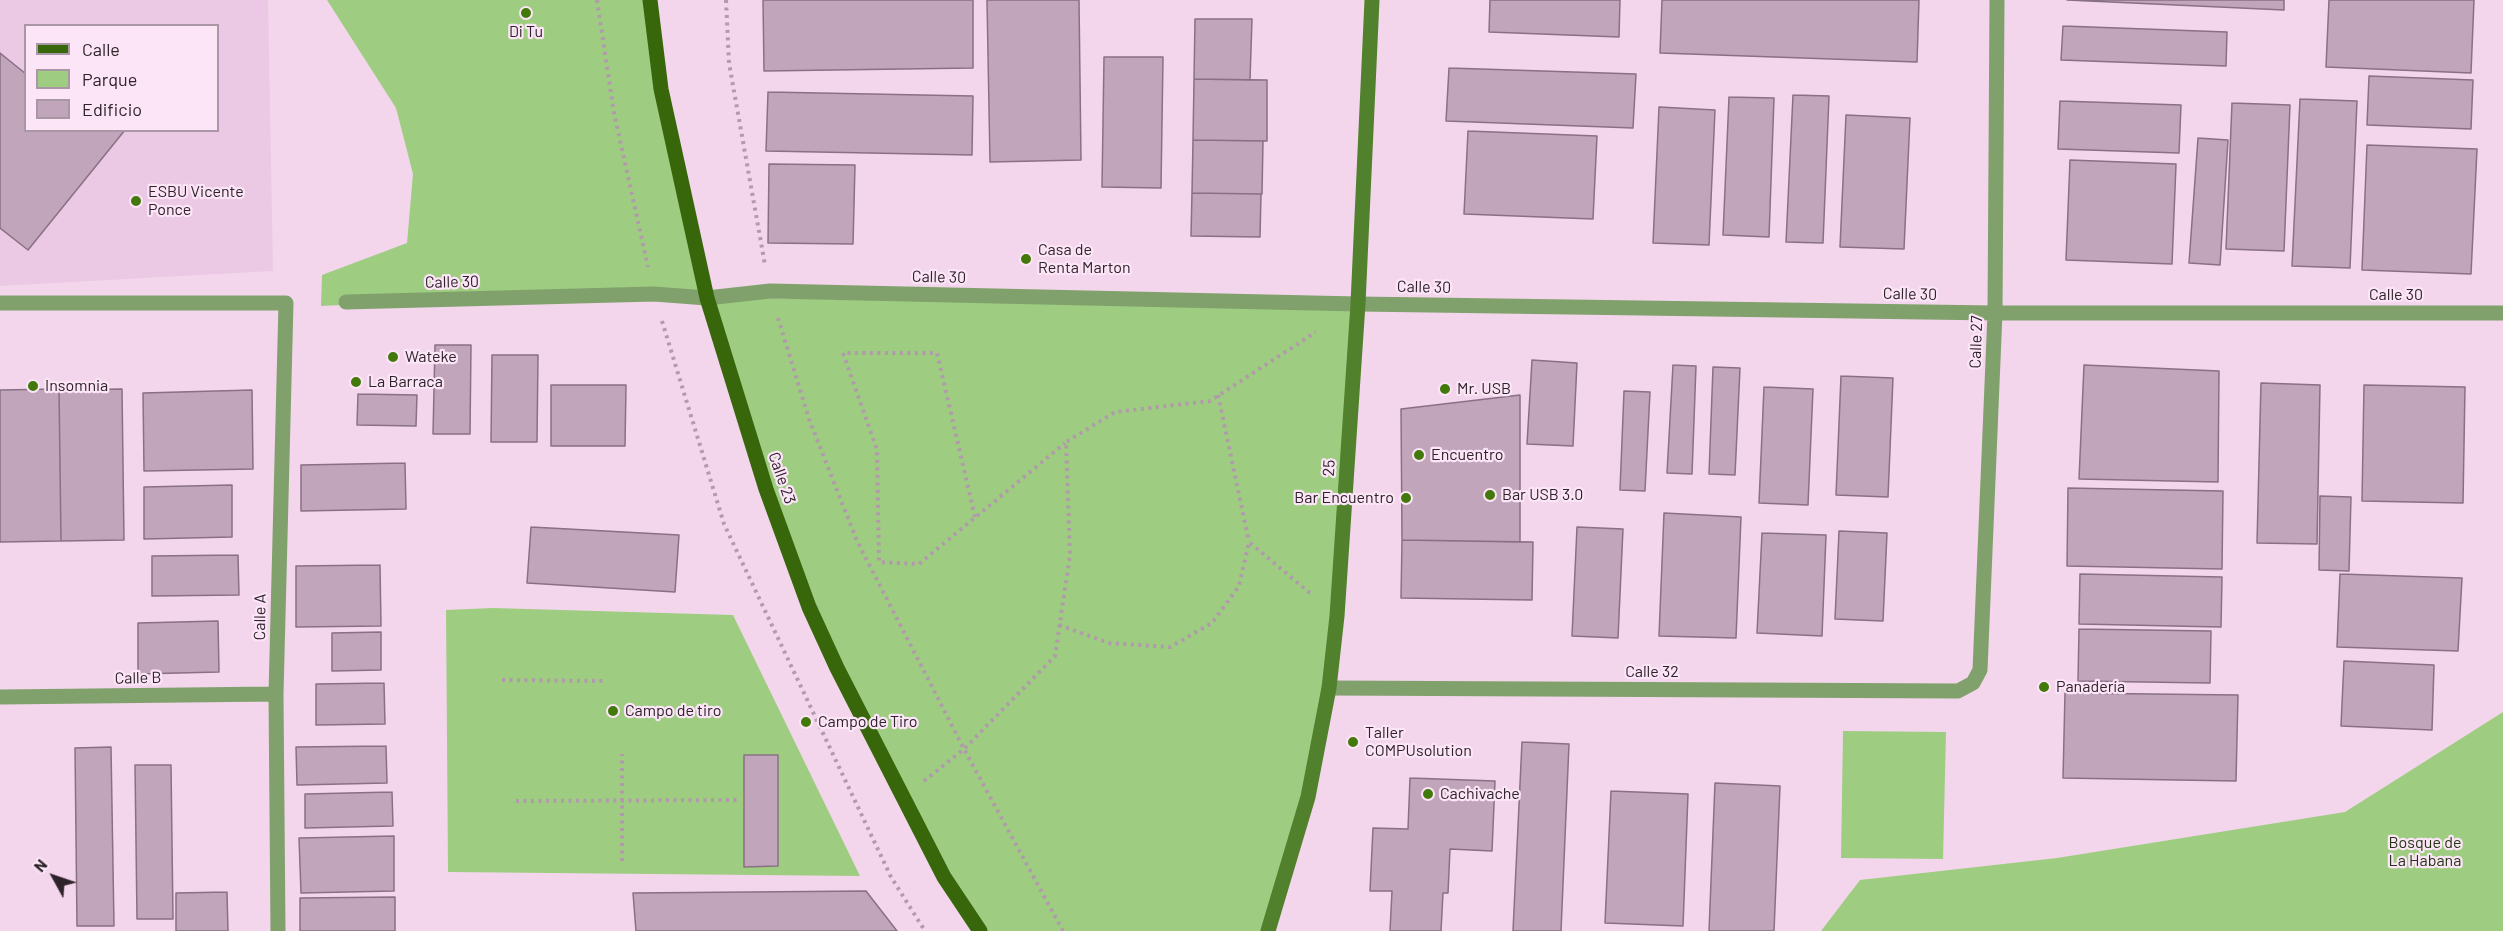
<!DOCTYPE html>
<html>
<head>
<meta charset="utf-8">
<style>
	body { margin:0 }
	#map { position:relative; width:2503px; height:931px; overflow:hidden; background:#f3d6ec; font-family:Barlow,sans-serif }
	canvas { display:block }
	.legend { position:absolute; left:24px; top:24px; width:195px; height:108px; box-sizing:border-box; background:#fce5f7; border:2px solid #aa97a5; margin:0; padding:8px 10px; list-style:none; font-size:18px; color:#2e232b }
	.legend li { display:flex; align-items:center; gap:12px; height:30px }
	.legend b { width:30px; border:2px solid #aa97a5 }
	.north { position:absolute; left:24px; top:847px; width:60px; height:60px; -webkit-text-stroke:4px #fce5f7; paint-order:stroke; rotate:310deg; font-size:16px; font-weight:700; line-height:24px; text-align:center; color:#2e232b }
	.north::after { content:''; display:block; margin:auto; width:21px; height:27px; background:#2e232b; clip-path:polygon(50% 0,100% 100%,50% 72%,0 100%) }
</style>
</head>
<body>
<div id="map">
<canvas width="2503" height="931"></canvas>
<ul class="legend">
<li><b style="height:8px;background:#38660a"></b>Calle</li>
<li><b style="height:16px;background:#9ecd81"></b>Parque</li>
<li><b style="height:16px;background:#c1a5bb"></b>Edificio</li>
</ul>
<div class="north">N</div>
</div>
<script>
const ctx = document.querySelector('canvas').getContext('2d');
ctx.lineJoin = 'round';
function fillPath(path, color) { ctx.fillStyle = color; ctx.fill(path, 'evenodd'); }
const poly = rows => new Path2D(rows.map(r => 'M' + r).join(''));
function trace(path, color, width, dash) { ctx.strokeStyle = color; ctx.lineWidth = width; ctx.lineCap = dash ? 'butt' : 'round'; ctx.setLineDash(dash || []); ctx.stroke(path); }
function label(font, color, halo, rows, align = 'center') {
  ctx.font = font + ' Barlow,sans-serif'; ctx.lineWidth = 4.5; ctx.setLineDash([]); ctx.textBaseline = 'middle'; ctx.strokeStyle = halo; ctx.fillStyle = color; for (const [text, x, y, turn = 0] of rows) {
    ctx.save(); ctx.translate(x, y); ctx.rotate((+turn || 0) * Math.PI / 180); ctx.textAlign = isNaN(turn) ? turn : align; if (halo) ctx.strokeText(text, 0, 0); ctx.fillText(text, 0, 0); ctx.restore();
  }
}
fillPath(poly([
	[0,0,268,0,273,271,0,286],
	[26,26,218,26,218,130,26,130]
]), '#ebc8e3');
fillPath(poly([
	[327,0,650,0,707,298,1358,304,1329,688,1268,931,980,931,809,607,707,298,466,299,321,306,322,275,407,243,413,174,396,108],
	[493,608,733,615,860,876,448,872,446,610],
	[2503,712,2503,931,1821,931,1860,880,2057,858,2345,812],
	[1843,731,1946,732,1943,859,1841,858]
]), '#9ecd81');
const building = poly([
	[763,0,973,0,973,68,764,71,763,0],
	[987,0,1079,0,1081,160,990,162,987,0],
	[1490,0,1620,0,1619,37,1489,32,1490,0],
	[1662,0,1919,0,1917,62,1660,53,1662,0],
	[2067,0,2284,0,2284,10,2067,0],
	[2329,0,2474,0,2471,73,2326,67,2329,0],
	[1195,19,1252,19,1250,80,1194,79,1195,19],
	[2063,26,2227,32,2226,66,2061,60,2063,26],
	[0,53,26,74,26,130,125,130,28,250,0,228,0,53],
	[1104,57,1163,57,1161,188,1102,187,1104,57],
	[1449,68,1636,74,1633,128,1446,121,1449,68],
	[2369,76,2473,80,2471,129,2367,125,2369,76],
	[1194,79,1267,80,1267,141,1193,140,1194,79],
	[768,92,973,96,972,155,766,151,768,92],
	[1793,95,1829,96,1823,243,1786,242,1793,95],
	[1729,97,1774,98,1769,237,1723,235,1729,97],
	[2300,99,2357,101,2350,268,2292,266,2300,99],
	[2060,101,2181,105,2179,153,2058,149,2060,101],
	[2232,103,2290,105,2284,251,2226,249,2232,103],
	[1659,107,1715,110,1709,245,1653,243,1659,107],
	[1846,115,1910,118,1904,249,1840,247,1846,115],
	[1468,131,1597,136,1593,219,1464,214,1468,131],
	[2198,138,2228,140,2220,265,2189,263,2198,138],
	[1193,140,1263,141,1262,194,1192,193,1193,140],
	[2367,145,2477,149,2471,274,2362,270,2367,145],
	[2070,160,2176,164,2172,264,2066,260,2070,160],
	[769,164,855,165,853,244,768,243,769,164],
	[1192,193,1261,194,1260,237,1191,236,1192,193],
	[435,345,471,345,470,434,433,434,435,345],
	[492,355,538,355,537,442,491,442,492,355],
	[1532,360,1577,363,1573,446,1527,444,1532,360],
	[1673,365,1696,366,1692,474,1667,473,1673,365],
	[2084,365,2219,371,2218,482,2079,479,2084,365],
	[1713,367,1740,368,1735,475,1709,474,1713,367],
	[1841,376,1893,378,1888,497,1836,495,1841,376],
	[2261,383,2320,385,2317,544,2257,543,2261,383],
	[551,385,626,385,625,446,551,446,551,385],
	[2364,385,2465,387,2463,503,2362,501,2364,385],
	[1764,387,1813,389,1808,505,1759,503,1764,387],
	[59,389,61,541,0,542,0,390,59,389],
	[122,389,124,540,61,541,59,390,122,389],
	[252,390,253,469,144,471,143,393,252,390],
	[1624,391,1650,392,1645,491,1620,490,1624,391],
	[358,394,417,395,416,426,357,425,358,394],
	[1520,395,1520,542,1402,540,1401,409,1520,395],
	[405,463,406,509,301,511,301,465,405,463],
	[232,485,232,537,144,539,144,487,232,485],
	[2068,488,2223,491,2222,569,2067,566,2068,488],
	[2320,496,2351,497,2349,571,2319,570,2320,496],
	[1664,513,1741,517,1736,638,1659,636,1664,513],
	[531,527,679,535,675,592,527,583,531,527],
	[1577,527,1623,529,1618,638,1572,636,1577,527],
	[1839,531,1887,533,1883,621,1835,619,1839,531],
	[1762,533,1826,535,1822,636,1757,633,1762,533],
	[1402,540,1533,542,1532,600,1401,598,1402,540],
	[238,555,239,595,152,596,152,556,238,555],
	[380,565,381,626,296,627,296,566,380,565],
	[2080,574,2222,577,2221,627,2079,624,2080,574],
	[2340,574,2462,578,2458,651,2337,647,2340,574],
	[218,621,219,672,138,674,138,623,218,621],
	[2079,629,2211,631,2210,683,2078,681,2079,629],
	[381,632,381,670,332,671,332,633,381,632],
	[2344,661,2434,665,2432,730,2341,726,2344,661],
	[384,683,385,724,316,725,316,684,384,683],
	[2065,693,2238,695,2236,781,2063,778,2065,693],
	[1522,742,1569,744,1561,931,1513,931,1522,742],
	[386,746,387,783,297,785,296,747,386,746],
	[111,747,114,926,77,926,75,748,111,747],
	[744,755,778,755,778,866,744,867,744,755],
	[135,765,171,765,173,919,137,919,135,765],
	[1410,778,1495,781,1492,851,1450,849,1448,893,1443,893,1441,931,1390,931,1392,891,1370,891,1373,828,1408,829,1410,778],
	[1715,783,1780,786,1774,931,1709,931,1715,783],
	[1611,791,1688,794,1683,926,1605,923,1611,791],
	[392,792,393,826,305,828,305,794,392,792],
	[394,836,394,891,301,893,299,838,394,836],
	[866,891,897,931,636,931,633,893,866,891],
	[227,892,228,931,176,931,176,893,227,892],
	[395,897,395,931,300,931,300,898,395,897]
]);
fillPath(building, '#c1a5bb');
trace(building, '#8a7084', 1.5);
trace(poly([
	[597,0,614,113,648,267],
	[726,0,729,63,765,265],
	[778,318,809,419,857,541,964,749,1063,931],
	[662,321,724,524,891,877,925,931],
	[1218,395,1249,542],
	[975,517,937,353,843,353,877,450,879,562,919,564,1065,443],
	[1059,625,1109,643,1170,647,1212,623,1239,586,1249,542,1311,594],
	[502,680,606,681],
	[924,781,964,749,1055,656,1070,555,1066,442,1115,412,1210,401,1316,332],
	[516,801,738,800],
	[622,861,622,754]
]), '#b19aab', 4, [3, 4.5]);
trace(poly([
	[346,302,654,294,707,298],
	[0,303,286,303,276,694,278,931],
	[1358,304,1995,313,2503,313],
	[1329,688,1958,691,1973,683,1980,670,1995,313,1997,0],
	[0,697,276,694]
]), '#80a16c', 15);
trace(poly([
	[707,298,770,291,1358,304]
]), '#80a16c', 15);
trace(poly([
	[1268,931,1308,797,1329,688,1337,616,1358,304,1372,0]
]), '#51812c', 15);
trace(poly([
	[650,0,661,89,707,298,766,489,809,607,837,668,944,877,980,931]
]), '#38660a', 15);
for (const [x, y, r, color] of [
	[526,13,6,"#43790b"],
	[136,201,6,"#43790b"],
	[1026,259,6,"#43790b"],
	[393,357,6,"#43790b"],
	[356,382,6,"#43790b"],
	[33,386,6,"#43790b"],
	[1445,389,6,"#43790b"],
	[1419,455,6,"#43790b"],
	[1490,495,6,"#43790b"],
	[1406,498,6,"#43790b"],
	[2044,687,6,"#43790b"],
	[613,711,6,"#43790b"],
	[806,722,6,"#43790b"],
	[1353,742,6,"#43790b"],
	[1428,794,6,"#43790b"]
]) { const dot = new Path2D(); dot.arc(x, y, r, 0, 2 * Math.PI); ctx.fillStyle = color; ctx.fill(dot); trace(dot, '#fce5f7', 2); }
label('16px', '#2e232b', '#fce5f7', [
	["Di Tu",526,32,"center"],
	["ESBU Vicente",148,192],
	["Ponce",148,210],
	["Casa de",1038,250],
	["Renta Marton",1038,268],
	["Wateke",405,357],
	["La Barraca",368,382],
	["Insomnia",45,386],
	["Mr. USB",1457,389],
	["Encuentro",1431,455],
	["Bar USB 3.0",1502,495],
	["Bar Encuentro",1394,498,"right"],
	["Panadería",2056,687],
	["Campo de tiro",625,711],
	["Campo de Tiro",818,722],
	["Taller",1365,733],
	["COMPUsolution",1365,751],
	["Cachivache",1440,794]
], 'left');
label('16px', '#2e232b', '#fce5f7', [
	["Calle 30",939,277,1],
	["Calle 30",452,282,-1],
	["Calle 30",1424,287,1],
	["Calle 30",1910,294,1],
	["Calle 30",2396,295],
	["Calle 27",1976,342,-88],
	["25",1329,468,-86],
	["Calle 23",782,478,71],
	["Calle A",260,617,-89],
	["Calle 32",1652,672],
	["Calle B",138,678,-1]
]);
label('16px', '#233714', '#fce5f7', [
	["Bosque de",2425,843],
	["La Habana",2425,861]
]);
</script>
</body>
</html>
